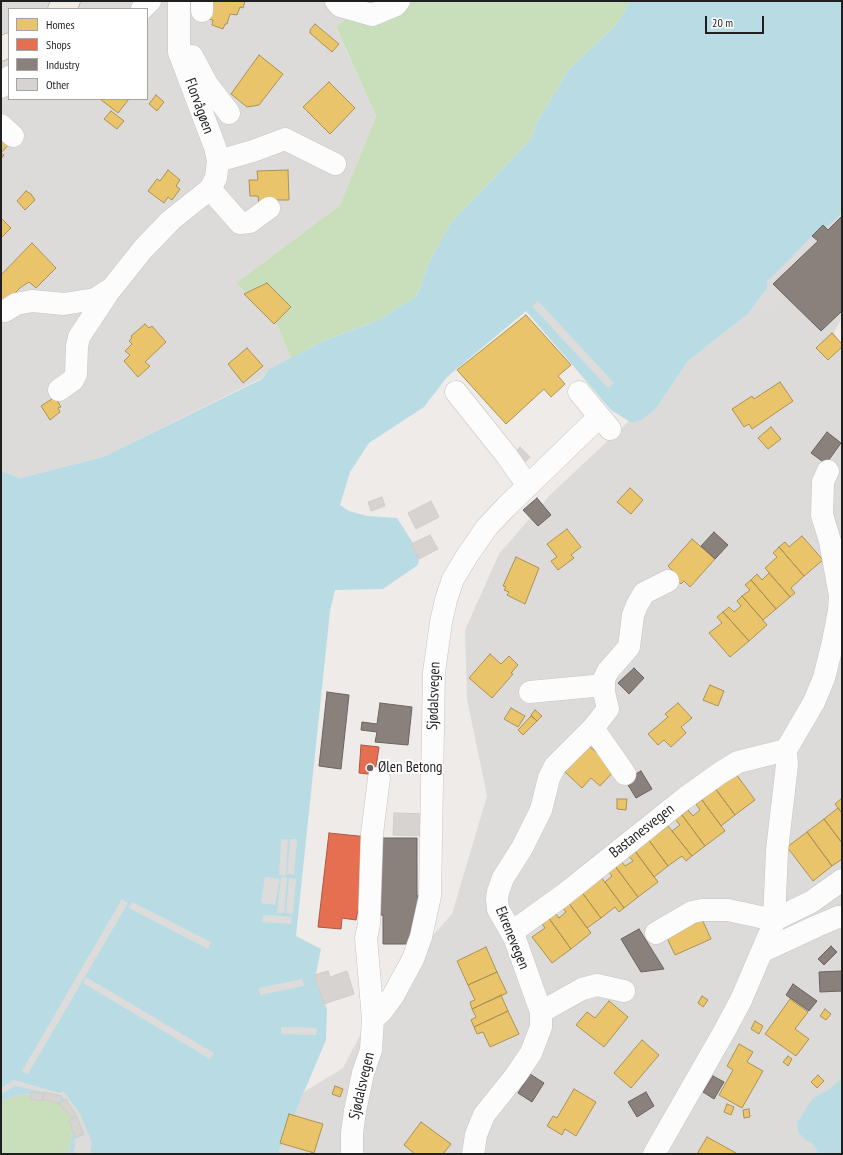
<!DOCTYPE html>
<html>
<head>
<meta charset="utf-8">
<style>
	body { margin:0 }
	#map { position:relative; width:843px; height:1155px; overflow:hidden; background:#eeebe8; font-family:"PT Sans Narrow",sans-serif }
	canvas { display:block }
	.frame { position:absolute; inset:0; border:2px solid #1f1f1f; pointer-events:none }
	.legend { position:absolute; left:8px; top:8px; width:140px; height:92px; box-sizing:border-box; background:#fff; border:1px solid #a5a5a5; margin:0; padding:5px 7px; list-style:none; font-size:12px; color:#1f1f1f }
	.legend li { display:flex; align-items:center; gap:8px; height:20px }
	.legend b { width:20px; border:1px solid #a5a5a5 }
	.scale { position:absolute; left:705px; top:16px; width:59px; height:18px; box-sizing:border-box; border:2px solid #1f1f1f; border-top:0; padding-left:5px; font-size:12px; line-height:14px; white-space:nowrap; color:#1f1f1f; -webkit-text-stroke:3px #fff; paint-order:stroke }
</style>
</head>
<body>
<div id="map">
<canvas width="843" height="1155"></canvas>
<div class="frame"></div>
<ul class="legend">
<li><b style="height:11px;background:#e9c46a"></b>Homes</li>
<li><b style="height:11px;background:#e76f51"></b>Shops</li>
<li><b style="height:11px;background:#8a817c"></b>Industry</li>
<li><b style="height:11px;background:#d6d3d0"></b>Other</li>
</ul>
<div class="scale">20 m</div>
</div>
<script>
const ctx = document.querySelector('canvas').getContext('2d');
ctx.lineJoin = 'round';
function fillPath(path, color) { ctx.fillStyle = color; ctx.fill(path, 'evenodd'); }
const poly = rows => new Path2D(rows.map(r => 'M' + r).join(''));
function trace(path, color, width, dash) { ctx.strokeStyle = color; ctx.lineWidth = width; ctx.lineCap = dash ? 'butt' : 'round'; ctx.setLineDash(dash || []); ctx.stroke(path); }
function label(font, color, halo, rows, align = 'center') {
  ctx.font = font + ' "PT Sans Narrow",sans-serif'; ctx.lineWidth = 4; ctx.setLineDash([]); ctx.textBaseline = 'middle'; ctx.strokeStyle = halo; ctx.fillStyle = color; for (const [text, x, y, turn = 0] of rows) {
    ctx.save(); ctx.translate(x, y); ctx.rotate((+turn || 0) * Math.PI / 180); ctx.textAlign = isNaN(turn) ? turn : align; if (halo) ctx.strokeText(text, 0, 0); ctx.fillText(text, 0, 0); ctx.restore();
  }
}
fillPath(poly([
	[1,1,369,1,336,28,376,116,340,205,236,283,275,320,291,358,269,369,262,378,103,457,20,478,1,471],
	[9,9,147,9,147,99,9,99],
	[842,213,842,318,834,332,842,350,842,1117,825,1154,281,1154,279,1151,304,1092,343,1068,384,990,452,914,487,796,467,699,465,630,499,554,550,495,629,421,632,423,657,407,688,361,748,314,772,281]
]), '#dddbd9');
fillPath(poly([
	[369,1,630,1,617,24,569,69,537,122,531,139,450,224,429,262,421,286,416,296,379,320,326,340,291,358,275,320,236,283,340,205,376,116,336,27],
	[36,1094,53,1098,68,1106,74,1123,68,1154,1,1154,1,1101,18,1095]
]), '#c9debb');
fillPath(poly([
	[630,1,842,1,842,213,772,281,748,314,688,361,657,407,643,419,632,423,611,410,526,311,447,377,424,407,369,443,350,472,340,505,349,511,367,516,397,518,413,543,419,558,418,565,383,589,335,590,330,611,296,936,321,949,315,978,327,1009,326,1040,279,1151,281,1154,68,1154,74,1123,68,1106,53,1098,36,1094,18,1095,1,1101,1,471,20,478,103,457,262,379,269,369,326,340,379,320,416,296,421,286,429,262,450,224,531,139,537,122,569,69,617,24],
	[842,1078,842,1154,817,1154,817,1150,812,1143,807,1141,798,1132,797,1123,813,1098,830,1089]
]), '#b9dce4');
fillPath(poly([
	[812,236,816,240,774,283,788,297,773,311,760,311,754,306,768,289,767,282],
	[538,301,614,383,608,388,532,306],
	[281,839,288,840,286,876,279,875],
	[290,839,297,839,294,875,287,874],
	[265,877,280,879,275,905,261,903],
	[281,877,287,878,284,913,277,913],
	[289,878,296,879,293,914,286,913],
	[122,899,128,903,28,1074,22,1071],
	[132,902,211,942,208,949,129,908],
	[263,915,292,917,291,924,262,922],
	[86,977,214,1053,210,1059,83,983],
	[302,979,304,986,260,995,259,988],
	[281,1027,317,1028,316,1035,281,1034],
	[14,1080,60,1093,63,1091,79,1112,92,1142,90,1154,73,1154,75,1145,74,1139,85,1135,77,1116,65,1099,60,1096,15,1086,1,1094,1,1088]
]), '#dddcdb');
const homes = poly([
	[213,1,245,1,243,8,240,7,237,15,230,14,227,24,225,24,223,29,212,25,213,20,208,19,213,1],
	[315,24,339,44,332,52,310,33,310,30,315,24],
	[259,55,283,74,259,105,247,107,231,94,259,55],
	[329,82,355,108,330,134,303,107,329,82],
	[156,95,164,102,157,111,149,104,156,95],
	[100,99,129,99,118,113,100,99],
	[111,111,124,121,117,129,104,119,111,111],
	[1,139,8,145,1,153,4,155,1,159,1,139],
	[168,170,180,180,176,186,180,189,172,200,168,197,164,203,148,191,157,179,160,181,168,170],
	[288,170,289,200,274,200,259,207,258,196,250,196,249,180,258,180,257,171,288,170],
	[26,191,31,194,35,200,25,210,17,201,26,191],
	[1,218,11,228,1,238,1,218],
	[32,243,56,268,36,288,29,282,21,287,4,304,1,311,1,275,32,243],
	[267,283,291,307,274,324,244,294,267,283],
	[526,315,571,365,558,376,565,384,551,397,544,389,506,424,457,370,526,315],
	[145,324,149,328,152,326,166,342,145,362,150,366,138,377,124,361,130,355,125,351,132,344,129,341,132,338,131,336,145,324],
	[832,333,842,344,842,347,828,360,816,348,832,333],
	[247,348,263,366,243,383,228,364,247,348],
	[780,382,793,401,752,429,749,424,744,427,732,409,752,396,754,399,780,382],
	[55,397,61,407,58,408,60,412,50,420,41,406,55,397],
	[771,427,781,439,768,449,758,438,771,427],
	[630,488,643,500,631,514,617,502,630,488],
	[567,529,581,547,571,555,574,558,558,570,551,561,557,557,547,544,567,529],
	[802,536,823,560,804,576,779,547,785,542,789,547,802,536],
	[692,539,715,559,690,587,684,581,681,584,671,575,674,572,668,566,692,539],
	[779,547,804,576,791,588,795,593,790,597,765,568,777,557,773,553,779,547],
	[516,557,539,568,525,604,507,595,509,592,504,590,506,587,503,586,516,557],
	[769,573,790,597,776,609,751,580,757,574,762,580,769,573],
	[751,580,776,609,763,620,742,596,750,590,745,585,751,580],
	[742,596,767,625,749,641,723,612,729,607,734,612,741,606,737,601,742,596],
	[723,612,749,641,730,657,709,633,722,623,717,617,723,612],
	[490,654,501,664,509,656,518,665,511,673,513,674,492,698,469,678,490,654],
	[710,685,724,691,718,706,703,700,710,685],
	[678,703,692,718,681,727,686,733,671,747,664,740,658,745,648,734,668,717,665,714,678,703],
	[511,708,525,716,518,727,504,719,511,708],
	[535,710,542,716,537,721,531,715,535,710],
	[531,716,537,721,523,735,518,730,531,716],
	[589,746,616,769,600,786,591,778,582,788,565,772,589,746],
	[736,774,755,800,735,815,712,784,736,774],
	[712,784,735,815,721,826,702,800,709,794,712,784],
	[842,798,842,813,835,804,842,798],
	[617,799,627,799,626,810,617,809,617,799],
	[702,800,725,831,705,846,682,815,688,810,693,816,700,810,696,804,702,800],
	[838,808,842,813,842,843,824,819,838,808],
	[682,815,705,846,692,856,672,831,680,825,675,819,682,815],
	[824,819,842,843,842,859,832,866,807,832,824,819],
	[668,826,692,856,686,861,682,856,668,866,645,835,655,836,668,826],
	[807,832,832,866,813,881,787,847,807,832],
	[645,835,668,866,654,877,635,851,645,835],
	[635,851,658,882,638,897,615,866,621,861,625,866,633,861,629,856,635,851],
	[615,866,638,897,624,908,605,882,612,876,608,871,615,866],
	[601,877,624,908,619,912,615,907,601,918,578,887,601,877],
	[578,887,601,918,587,928,568,902,578,887],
	[568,902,591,933,571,949,548,917,554,912,559,918,566,912,562,907,568,902],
	[548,917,571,949,552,963,532,937,545,928,541,922,548,917],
	[702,919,711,939,675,955,666,936,702,919],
	[486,947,497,972,468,985,457,961,486,947],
	[497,972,507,993,472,1009,470,1002,475,1000,468,985,497,972],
	[501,995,508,1011,474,1027,471,1020,476,1017,472,1009,501,995],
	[702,996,708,1000,703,1007,698,1003,702,996],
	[790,999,808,1012,795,1029,809,1039,796,1056,765,1034,790,999],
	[609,1001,628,1017,604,1047,576,1025,587,1012,595,1018,609,1001],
	[825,1009,831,1014,826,1020,820,1016,825,1009],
	[508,1011,519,1034,490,1047,483,1032,477,1034,474,1027,508,1011],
	[755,1021,763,1026,759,1034,751,1029,755,1021],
	[642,1040,659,1055,631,1088,614,1073,642,1040],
	[739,1044,753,1052,747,1062,763,1071,742,1108,719,1095,733,1070,727,1066,739,1044],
	[788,1056,792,1059,788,1066,783,1062,788,1056],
	[818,1075,824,1081,817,1088,811,1082,818,1075],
	[335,1086,343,1089,340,1097,332,1094,335,1086],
	[574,1089,596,1102,576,1136,565,1129,562,1135,547,1126,553,1116,557,1118,574,1089],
	[727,1104,734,1107,731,1115,724,1112,727,1104],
	[749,1109,750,1117,744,1118,743,1110,749,1109],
	[289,1114,323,1124,314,1153,280,1143,289,1114],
	[421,1122,451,1144,443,1154,415,1154,404,1145,421,1122],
	[707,1137,736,1153,735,1154,697,1154,707,1137]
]);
fillPath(homes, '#e9c46a');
trace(homes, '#ac9254', 1);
const shops = poly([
	[361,745,379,747,376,767,387,768,387,776,359,773,361,745],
	[329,833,368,837,359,910,358,910,356,920,342,918,341,929,318,927,329,833]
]);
fillPath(shops, '#e76f51');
trace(shops, '#ab5742', 1);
const industry = poly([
	[842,216,842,311,821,331,773,284,818,241,812,236,823,225,828,230,842,216],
	[827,432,841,443,826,464,811,453,827,432],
	[537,498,551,515,538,526,523,510,537,498],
	[714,532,728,545,715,559,701,546,714,532],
	[634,668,644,678,629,694,618,683,634,668],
	[327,692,349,695,341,769,319,766,327,692],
	[380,703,412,707,408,745,375,742,377,732,361,730,362,722,377,724,380,703],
	[641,771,652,789,636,798,625,780,641,771],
	[380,838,417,838,417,896,424,896,417,944,383,944,383,915,380,915,380,838],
	[639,929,664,969,641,972,621,939,639,929],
	[831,946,837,952,824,965,818,959,831,946],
	[842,971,842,991,820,992,819,972,842,971],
	[793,984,817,1001,809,1011,786,995,793,984],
	[530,1074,544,1083,532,1102,518,1093,530,1074],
	[713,1076,724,1082,714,1099,703,1092,713,1076],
	[646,1092,654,1106,637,1117,628,1102,646,1092]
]);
fillPath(industry, '#8a817c');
trace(industry, '#6a6460', 1);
const building = poly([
	[520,447,530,457,522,465,513,454,520,447],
	[382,497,385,506,371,511,368,502,382,497],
	[431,501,439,517,416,529,408,513,431,501],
	[430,535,438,549,419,559,411,544,430,535],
	[394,813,429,814,429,836,393,835,394,813],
	[328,971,330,977,347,971,354,994,324,1004,314,975,328,971],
	[32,1091,44,1094,42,1101,30,1099,32,1091],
	[44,1092,62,1096,60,1104,43,1099,44,1092],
	[66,1099,76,1115,71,1118,60,1104,66,1099],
	[77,1117,83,1134,75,1137,69,1121,77,1117]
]);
fillPath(building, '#d6d3d0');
trace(building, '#d1cdc9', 1);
const minor = poly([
	[202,1,202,11],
	[336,1,340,6,372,15,396,5,399,1],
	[142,9,150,1],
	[192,56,207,84,229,113],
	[1,87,9,77],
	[1,125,13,136],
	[218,161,253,151,285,139,335,164],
	[210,189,240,223,250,222,269,208],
	[5,311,16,304,32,301,64,304,95,299,112,288,143,249,171,220,210,189,216,178,218,161,215,147,179,52,179,1],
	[59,390,73,380,76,374,77,346,79,337,110,290],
	[456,392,507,456,528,486],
	[579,392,610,429],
	[530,692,604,685],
	[593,728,625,774],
	[656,933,692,912,702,910,728,910,774,920,811,902,842,880],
	[515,939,515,931,519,927,562,896,685,798,720,773,738,762,786,750],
	[763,951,817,926,838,917,842,917],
	[541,1012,582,989,597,985,624,991],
	[373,1019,366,938,369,924,372,834,379,778],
	[352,1154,352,1133,355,1111,363,1073,371,1050,373,1019,382,1011,393,996,413,959,421,937,430,896,434,672,441,622,446,600,453,579,467,556,487,527,506,507,599,417],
	[473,1154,476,1135,484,1115,516,1075,531,1053,541,1027,541,1012,515,939,498,909,497,899,498,892,503,878,522,848,541,810,549,778,555,766,593,728,608,709,604,692,604,679,608,671,629,647,633,615,637,605,644,593,668,581],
	[654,1154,725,1030,741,1000,771,930,774,920,777,850,787,765,786,750,814,702,824,678,833,642,839,610,840,596,830,541,822,515,823,482,828,471]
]);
const major = poly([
	[59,9,69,1],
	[1,50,9,44]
]);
trace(minor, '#c6c5c4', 23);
trace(major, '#a49884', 23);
trace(minor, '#fcfcfc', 22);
trace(major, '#f1ece5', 22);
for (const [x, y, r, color] of [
	[370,768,4,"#676665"]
]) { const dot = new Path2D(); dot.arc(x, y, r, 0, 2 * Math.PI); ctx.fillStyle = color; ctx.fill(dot); trace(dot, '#fff', 1.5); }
label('15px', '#1f1f1f', '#fff', [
	["Florvågøen",199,106,70],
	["Sjødalsvegen",434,696,-88],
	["Bastanesvegen",642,831,-38],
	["Ekrenevegen",512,938,68],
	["Sjødalsvegen",362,1086,-77]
]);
label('15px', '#1f1f1f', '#fff', [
	["Ølen Betong",378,768]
], 'left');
</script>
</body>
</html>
